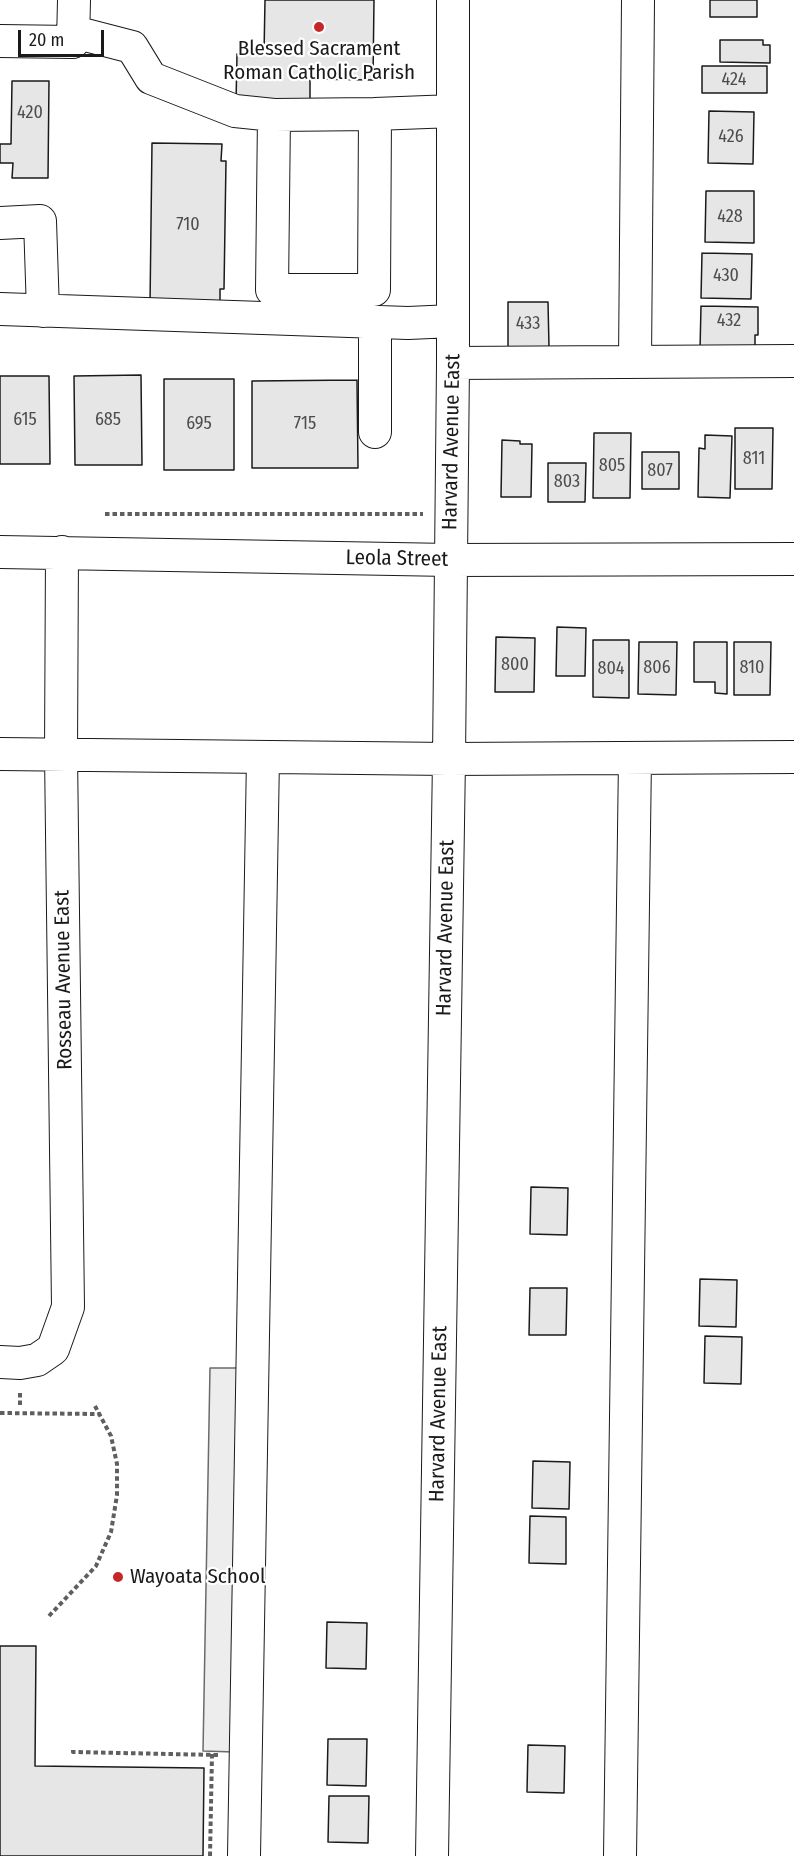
<!DOCTYPE html>
<html>
<head>
<meta charset="utf-8">
<style>
	body { margin:0 }
	#map { position:relative; width:794px; height:1856px; overflow:hidden; background:#fff; font-family:"Fira Sans Condensed",sans-serif }
	canvas { display:block }
	.scale { position:absolute; left:18px; top:30px; width:86px; height:27px; box-sizing:border-box; border:3px solid #1a1a1a; border-top:0; padding-left:8px; font-size:18px; line-height:21px; white-space:nowrap; color:#1a1a1a; -webkit-text-stroke:4px #fff; paint-order:stroke }
</style>
</head>
<body>
<div id="map">
<canvas width="794" height="1856"></canvas>
<div class="scale">20 m</div>
</div>
<script>
const ctx = document.querySelector('canvas').getContext('2d');
ctx.lineJoin = 'round';
function fillPath(path, color) { ctx.fillStyle = color; ctx.fill(path, 'evenodd'); }
const poly = rows => new Path2D(rows.map(r => 'M' + r).join(''));
function trace(path, color, width, dash) { ctx.strokeStyle = color; ctx.lineWidth = width; ctx.lineCap = dash ? 'butt' : 'round'; ctx.setLineDash(dash || []); ctx.stroke(path); }
function label(font, color, halo, rows, align = 'center') {
  ctx.font = font + ' "Fira Sans Condensed",sans-serif'; ctx.lineWidth = 4.5; ctx.setLineDash([]); ctx.textBaseline = 'middle'; ctx.strokeStyle = halo; ctx.fillStyle = color; for (const [text, x, y, turn = 0] of rows) {
    ctx.save(); ctx.translate(x, y); ctx.rotate((+turn || 0) * Math.PI / 180); ctx.textAlign = isNaN(turn) ? turn : align; if (halo) ctx.strokeText(text, 0, 0); ctx.fillText(text, 0, 0); ctx.restore();
  }
}
const parking = poly([
	[210,1368,241,1368,234,1752,203,1751,210,1368]
]);
fillPath(parking, '#ededed');
trace(parking, '#6a6a6a', 1.5);
const building = poly([
	[265,0,374,0,373,80,310,79,310,103,236,103,237,54,264,54,265,0],
	[710,0,757,0,757,17,710,17,710,0],
	[720,40,763,40,763,45,770,45,770,63,720,62,720,40],
	[702,66,767,66,767,93,702,93,702,66],
	[12,81,49,81,48,178,12,178,13,163,0,163,0,144,11,144,12,81],
	[709,111,754,112,753,164,708,163,709,111],
	[152,143,222,144,221,161,226,161,224,289,220,289,220,305,150,305,152,143],
	[706,191,754,191,754,243,705,242,706,191],
	[702,253,752,254,751,299,701,298,702,253],
	[508,302,548,302,549,347,508,347,508,302],
	[701,306,758,307,758,335,755,335,755,350,700,350,701,306],
	[141,375,142,465,75,465,74,376,141,375],
	[0,376,49,376,50,464,0,464,0,376],
	[164,379,234,379,234,470,164,470,164,379],
	[357,380,358,468,252,468,252,381,357,380],
	[735,428,773,428,772,489,735,489,735,428],
	[594,433,631,433,630,498,593,498,594,433],
	[705,435,732,436,730,498,698,497,699,448,705,449,705,435],
	[502,440,520,441,520,444,532,444,531,497,501,497,502,440],
	[642,452,679,452,679,489,642,489,642,452],
	[548,463,586,463,585,502,548,502,548,463],
	[557,627,586,628,585,676,556,676,557,627],
	[496,637,535,638,534,692,495,692,496,637],
	[593,640,629,640,629,698,593,697,593,640],
	[639,642,677,642,676,695,638,694,639,642],
	[694,642,727,642,727,694,715,693,715,682,694,682,694,642],
	[734,642,771,642,770,695,734,695,734,642],
	[531,1187,568,1188,567,1235,530,1234,531,1187],
	[700,1279,737,1280,736,1327,699,1326,700,1279],
	[530,1288,567,1288,566,1335,529,1335,530,1288],
	[705,1336,742,1337,741,1384,704,1383,705,1336],
	[533,1461,570,1462,569,1509,532,1508,533,1461],
	[530,1516,566,1517,566,1564,529,1563,530,1516],
	[327,1622,367,1623,366,1669,326,1668,327,1622],
	[0,1646,36,1646,35,1766,204,1768,203,1856,0,1856,0,1646],
	[328,1739,367,1739,366,1786,327,1785,328,1739],
	[528,1745,565,1746,564,1793,527,1792,528,1745],
	[329,1796,369,1796,368,1843,328,1842,329,1796]
]);
fillPath(building, '#e6e6e6');
trace(building, '#1a1a1a', 1.5);
const minor = poly([
	[74,32,132,47,151,78,235,111,274,115,375,114,374,290,272,290,274,115],
	[0,41,73,42,74,0],
	[375,114,453,111],
	[0,223,40,221,43,311],
	[0,309,408,323,453,321],
	[635,362,638,0],
	[453,363,794,361],
	[375,432,375,322],
	[0,552,450,560,794,559],
	[0,754,449,759,794,757],
	[0,1362,20,1363,37,1360,53,1349,68,1307,61,754,62,552],
	[244,1856,263,757],
	[432,1856,449,759,453,363,453,0],
	[620,1856,635,758]
]);
trace(minor, '#1a1a1a', 34);
trace(poly([
	[105,514,423,514],
	[20,1405,20,1393],
	[0,1413,99,1414],
	[49,1616,96,1566,111,1532,117,1495,117,1464,111,1436,95,1406],
	[73,1750,73,1752,218,1755],
	[210,1856,212,1754]
]), '#5f5f5f', 4, [4.5, 3]);
trace(minor, '#fff', 32);
for (const [x, y, r, color] of [
	[319,27,6,"#c62828"],
	[118,1577,6,"#c62828"]
]) { const dot = new Path2D(); dot.arc(x, y, r, 0, 2 * Math.PI); ctx.fillStyle = color; ctx.fill(dot); trace(dot, '#fff', 2); }
label('18px', '#4d4d4d', null, [
	["424",734,80],
	["420",30,113],
	["426",731,137],
	["428",730,217],
	["710",188,225],
	["430",726,276],
	["432",729,321],
	["433",528,324],
	["615",25,420],
	["685",108,420],
	["695",199,424],
	["715",305,424],
	["811",754,459],
	["805",612,466],
	["807",660,471],
	["803",567,482],
	["800",515,665],
	["806",657,668],
	["810",752,668],
	["804",611,669]
]);
label('21px', '#1a1a1a', '#fff', [
	["Blessed Sacrament",319,49],
	["Roman Catholic Parish",319,73],
	["Wayoata School",130,1577,"left"]
]);
label('21px', '#1a1a1a', '#fff', [
	["Harvard Avenue East",452,442,-89],
	["Leola Street",397,559,1],
	["Harvard Avenue East",446,928,-89],
	["Rosseau Avenue East",64,980,-91],
	["Harvard Avenue East",439,1414,-89]
]);
</script>
</body>
</html>
